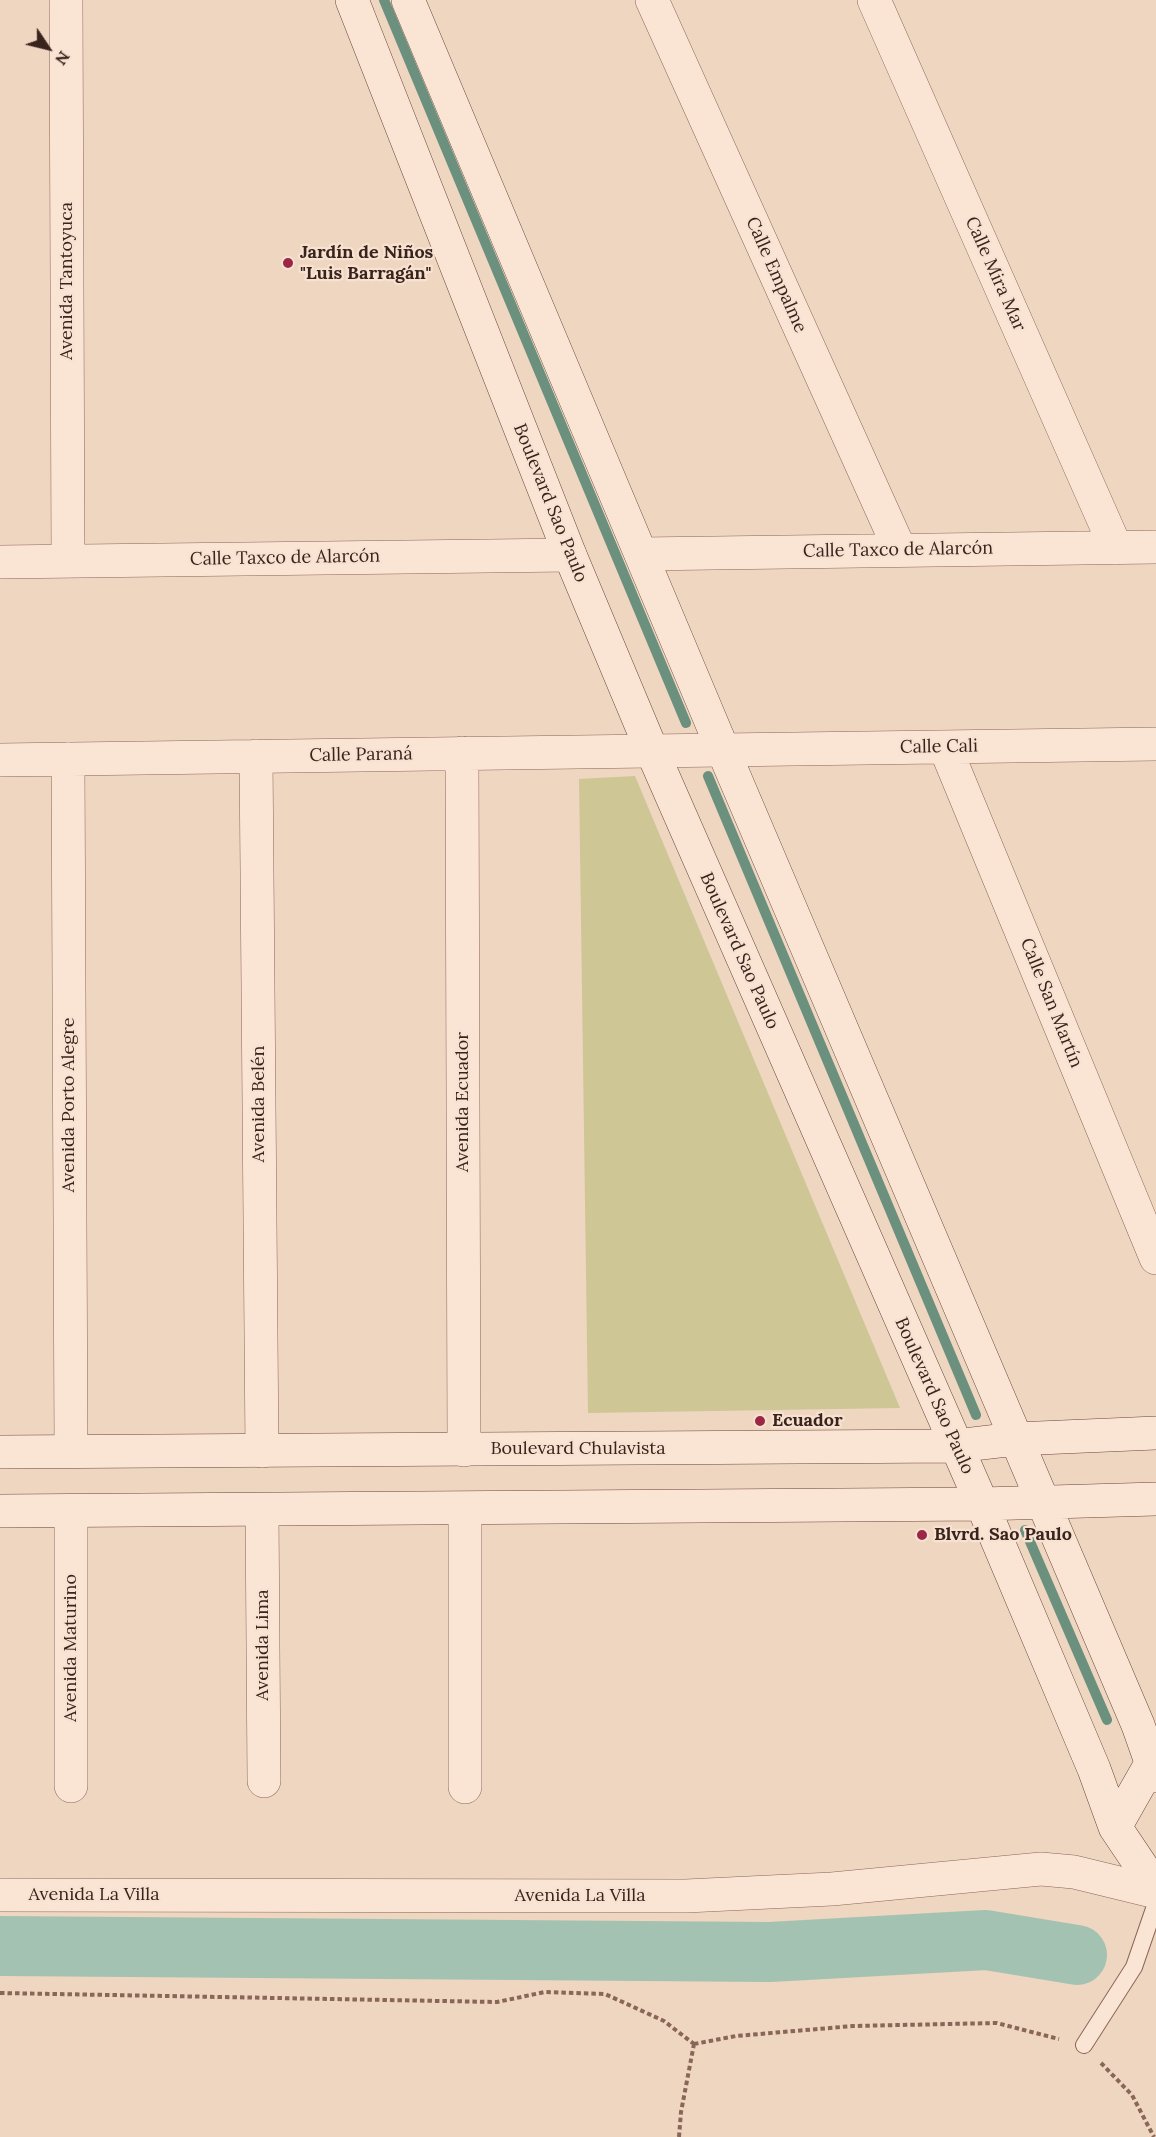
<!DOCTYPE html>
<html>
<head>
<meta charset="utf-8">
<style>
	body { margin:0 }
	#map { position:relative; width:1156px; height:2137px; overflow:hidden; background:#efd6c1; font-family:Lora,serif }
	canvas { display:block }
	.north { position:absolute; left:18px; top:18px; width:60px; height:60px; -webkit-text-stroke:4px #f7e2d1; paint-order:stroke; rotate:125deg; font-size:16px; font-weight:700; line-height:24px; text-align:center; color:#39231d }
	.north::after { content:''; display:block; margin:auto; width:21px; height:27px; background:#39231d; clip-path:polygon(50% 0,100% 100%,50% 72%,0 100%) }
</style>
</head>
<body>
<div id="map">
<canvas width="1156" height="2137"></canvas>
<div class="north">N</div>
</div>
<script>
const ctx = document.querySelector('canvas').getContext('2d');
ctx.lineJoin = 'round';
function fillPath(path, color) { ctx.fillStyle = color; ctx.fill(path, 'evenodd'); }
const poly = rows => new Path2D(rows.map(r => 'M' + r).join(''));
function trace(path, color, width, dash) { ctx.strokeStyle = color; ctx.lineWidth = width; ctx.lineCap = dash ? 'butt' : 'round'; ctx.setLineDash(dash || []); ctx.stroke(path); }
function label(font, color, halo, rows, align = 'center') {
  ctx.font = font + ' Lora,serif'; ctx.lineWidth = 4.5; ctx.setLineDash([]); ctx.textBaseline = 'middle'; ctx.strokeStyle = halo; ctx.fillStyle = color; for (const [text, x, y, turn = 0] of rows) {
    ctx.save(); ctx.translate(x, y); ctx.rotate((+turn || 0) * Math.PI / 180); ctx.textAlign = isNaN(turn) ? turn : align; if (halo) ctx.strokeText(text, 0, 0); ctx.fillText(text, 0, 0); ctx.restore();
  }
}
fillPath(poly([
	[635,776,900,1408,588,1413,579,779]
]), '#cec695');
trace(poly([
	[384,0,686,723],
	[708,776,976,1415],
	[1025,1530,1107,1720]
]), '#6b907d', 10);
trace(poly([
	[0,1946,770,1952,986,1940,1077,1955]
]), '#a4c2b1', 60);
const service = poly([
	[1084,2045,1134,1967,1156,1903]
]);
const minor = poly([
	[66,0,68,561],
	[652,0,900,550],
	[874,0,1116,548],
	[641,554,1156,547],
	[0,562,570,555],
	[945,747,1156,1258],
	[462,753,464,1450],
	[256,756,262,1451],
	[68,759,71,1451],
	[0,760,1156,744],
	[465,1509,465,1787],
	[262,1510,264,1781],
	[71,1511,71,1786]
]);
const tertiary = poly([
	[0,1895,686,1896,832,1889,1041,1869,1074,1872,1156,1892]
]);
const secondary = poly([
	[352,0,570,555,652,751,982,1504,1094,1769,1115,1827,1156,1888],
	[408,0,723,750,1138,1725,1156,1776],
	[0,1452,956,1446,1015,1439,1156,1433],
	[0,1511,982,1504,1156,1499],
	[1115,1827,1156,1755]
]);
trace(service, '#8a6658', 18);
trace(minor, '#8a6658', 34);
trace(tertiary, '#8a6658', 34);
trace(secondary, '#6b473b', 34);
trace(poly([
	[0,1993,497,2002,545,1992,605,1994,664,2021,694,2044],
	[694,2044,736,2036,853,2026,997,2023,1059,2039],
	[1101,2063,1132,2095,1154,2137],
	[679,2137,681,2112,694,2044]
]), '#8a6658', 4, [4.5, 3]);
trace(service, '#fae5d5', 16);
trace(minor, '#fae5d5', 33);
trace(tertiary, '#fae5d5', 33);
trace(secondary, '#fae5d5', 33);
for (const [x, y, r, color] of [
	[288,263,6,"#9b2645"],
	[760,1421,6,"#9b2645"],
	[922,1535,6,"#9b2645"]
]) { const dot = new Path2D(); dot.arc(x, y, r, 0, 2 * Math.PI); ctx.fillStyle = color; ctx.fill(dot); trace(dot, '#f7e2d1', 2); }
label('bold 18px', '#39231d', '#f7e2d1', [
	["Jardín de Niños",300,253],
	["\"Luis Barragán\"",300,274],
	["Ecuador",772,1421],
	["Blvrd. Sao Paulo",934,1535]
], 'left');
label('18px', '#39231d', '#f7e2d1', [
	["Calle Mira Mar",995,274,66],
	["Calle Empalme",776,275,66],
	["Avenida Tantoyuca",67,281,-90],
	["Boulevard Sao Paulo",550,503,68],
	["Calle Taxco de Alarcón",898,550,-1],
	["Calle Taxco de Alarcón",285,558,-1],
	["Calle Cali",939,747,-1],
	["Calle Paraná",361,755,-1],
	["Boulevard Sao Paulo",739,951,66],
	["Calle San Martín",1051,1003,68],
	["Avenida Ecuador",463,1102,-90],
	["Avenida Belén",259,1104,-90],
	["Avenida Porto Alegre",69,1105,-90],
	["Boulevard Sao Paulo",934,1396,66],
	["Boulevard Chulavista",578,1449],
	["Avenida Lima",263,1645,-90],
	["Avenida Maturino",71,1648,-90],
	["Avenida La Villa",94,1895],
	["Avenida La Villa",580,1896]
]);
</script>
</body>
</html>
